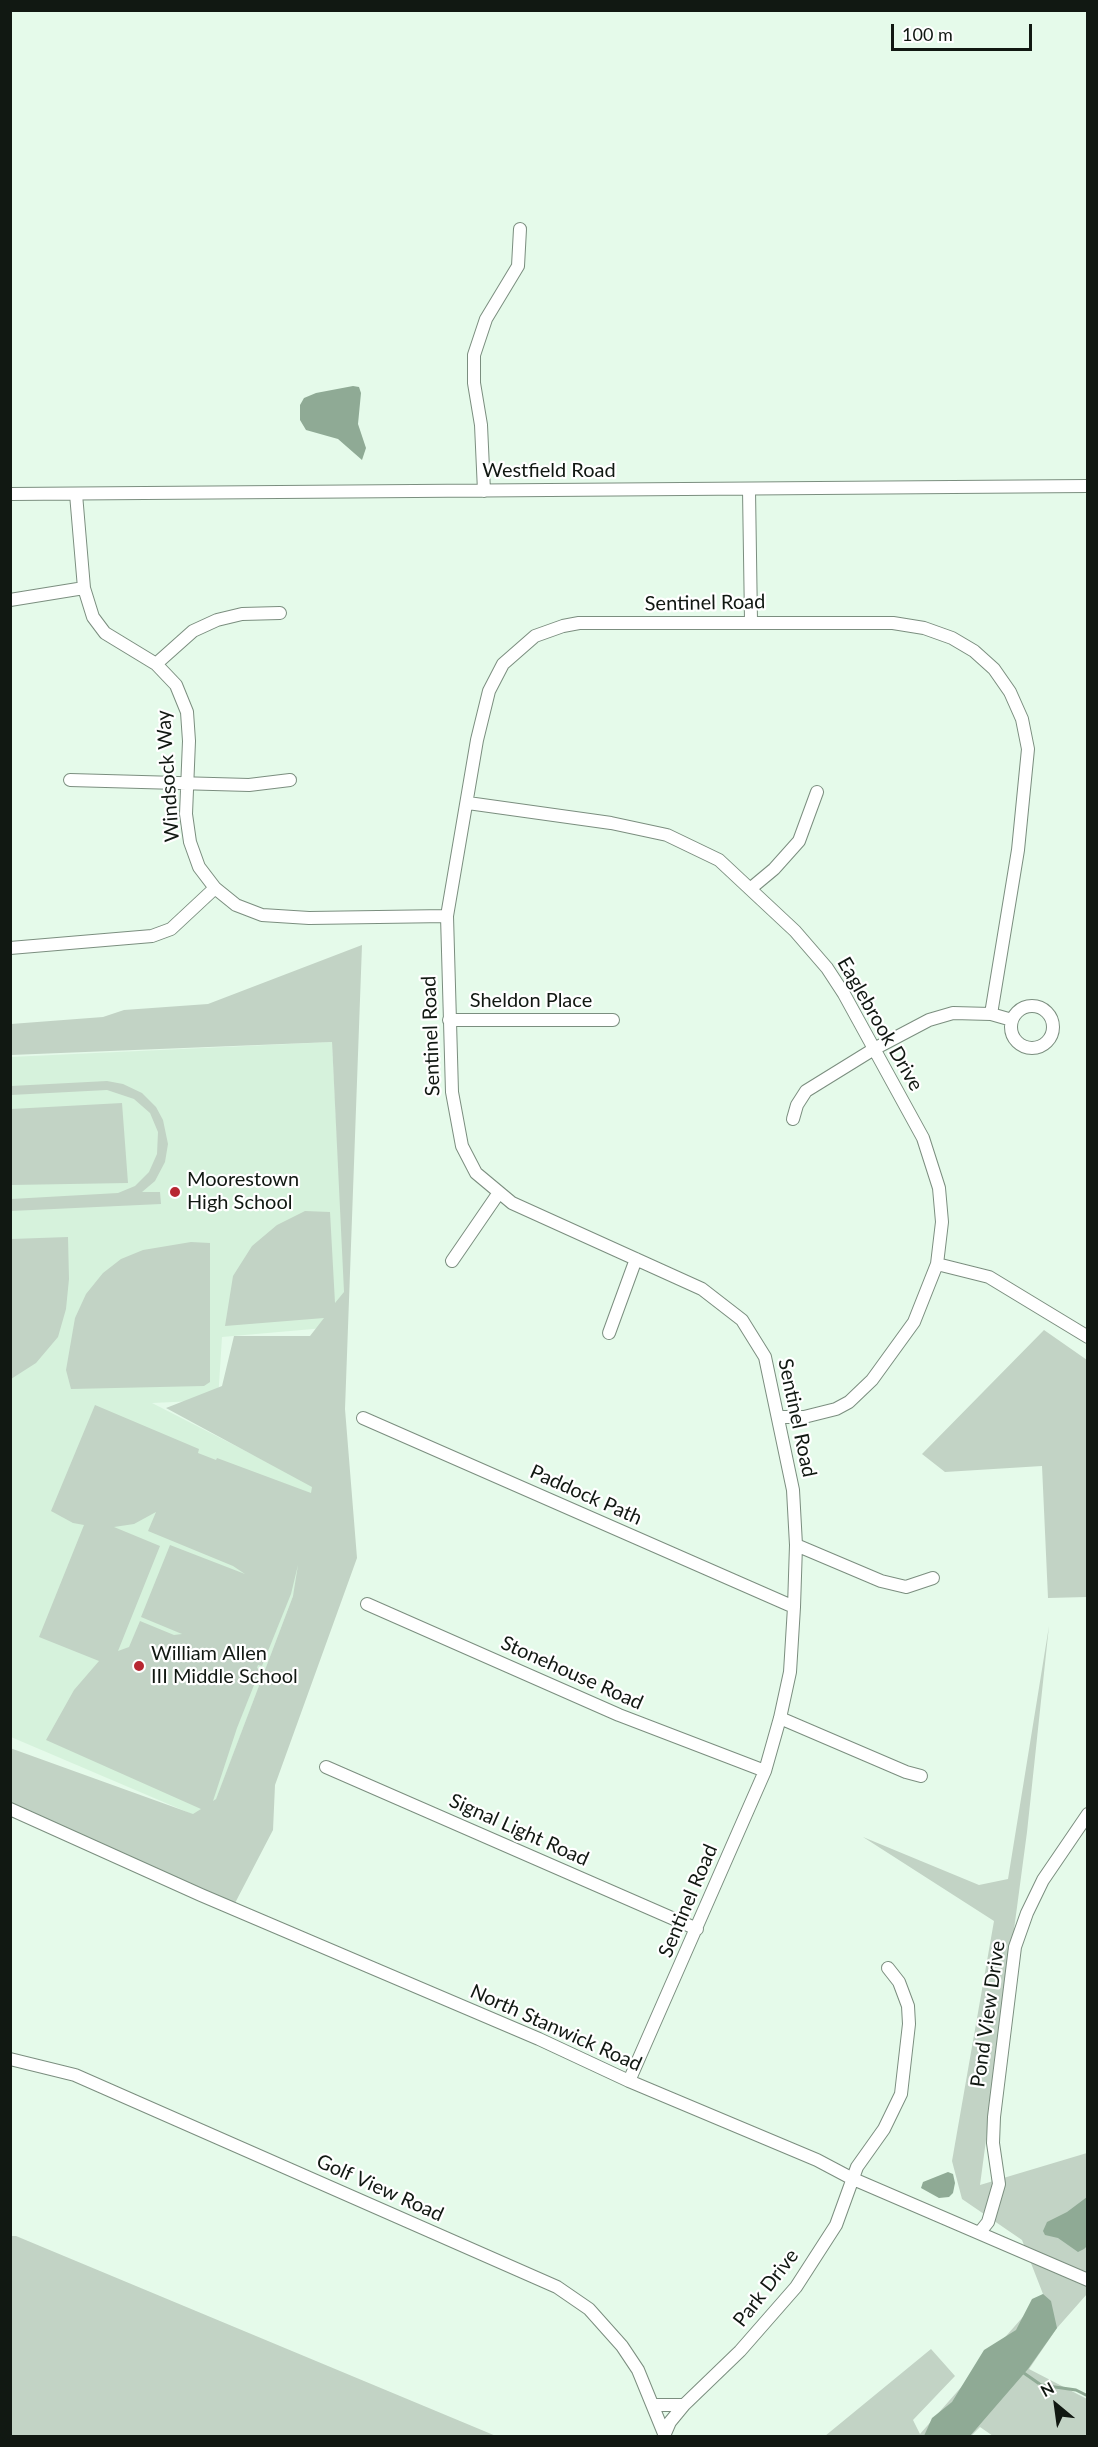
<!DOCTYPE html>
<html>
<head>
<meta charset="utf-8">
<style>
	body { margin:0 }
	#map { position:relative; width:1098px; height:2447px; overflow:hidden; background:#e5faea; font-family:Lato,sans-serif }
	canvas { display:block }
	.frame { position:absolute; inset:0; border:12px solid #111812; pointer-events:none }
	.north { position:absolute; left:1026px; top:2375px; width:60px; height:60px; -webkit-text-stroke:4px #fff; paint-order:stroke; rotate:331deg; font-size:16px; font-weight:700; line-height:24px; text-align:center; color:#111812 }
	.north::after { content:''; display:block; margin:auto; width:21px; height:27px; background:#111812; clip-path:polygon(50% 0,100% 100%,50% 72%,0 100%) }
	.scale { position:absolute; left:891px; top:24px; width:141px; height:27px; box-sizing:border-box; border:3px solid #111812; border-top:0; padding-left:8px; font-size:18px; line-height:21px; white-space:nowrap; color:#111812; -webkit-text-stroke:4px #fff; paint-order:stroke }
</style>
</head>
<body>
<div id="map">
<canvas width="1098" height="2447"></canvas>
<div class="frame"></div>
<div class="north">N</div>
<div class="scale">100 m</div>
</div>
<script>
const ctx = document.querySelector('canvas').getContext('2d');
ctx.lineJoin = 'round';
function fillPath(path, color) { ctx.fillStyle = color; ctx.fill(path, 'evenodd'); }
const poly = rows => new Path2D(rows.map(r => 'M' + r).join(''));
function trace(path, color, width, dash) { ctx.strokeStyle = color; ctx.lineWidth = width; ctx.lineCap = dash ? 'butt' : 'round'; ctx.setLineDash(dash || []); ctx.stroke(path); }
function label(font, color, halo, rows, align = 'center') {
  ctx.font = font + ' Lato,sans-serif'; ctx.lineWidth = 4.5; ctx.setLineDash([]); ctx.textBaseline = 'middle'; ctx.strokeStyle = halo; ctx.fillStyle = color; for (const [text, x, y, turn = 0] of rows) {
    ctx.save(); ctx.translate(x, y); ctx.rotate((+turn || 0) * Math.PI / 180); ctx.textAlign = isNaN(turn) ? turn : align; if (halo) ctx.strokeText(text, 0, 0); ctx.fillText(text, 0, 0); ctx.restore();
  }
}
fillPath(poly([
	[332,1042,347,1326,222,1337,218,1400,152,1403,322,1490,296,1588,208,1821,11,1737,10,1057]
]), '#d6f2dc');
fillPath(poly([
	[362,945,345,1409,357,1558,275,1785,273,1830,234,1905,11,1806,10,1748,193,1814,201,1809,46,1740,74,1690,99,1661,39,1637,84,1525,73,1523,51,1511,95,1405,199,1449,198,1453,216,1460,217,1458,311,1493,312,1487,166,1408,222,1386,234,1336,310,1336,324,1318,225,1326,233,1276,252,1246,277,1225,305,1211,330,1212,335,1303,344,1292,332,1042,11,1055,11,1024,103,1017,124,1010,208,1004],
	[156,1512,148,1531,233,1566,245,1574,170,1545,141,1617,182,1634,174,1635,140,1621,129,1647,118,1651,160,1546,114,1527,134,1524],
	[298,1565,293,1596,216,1799,213,1801,237,1728,260,1670,257,1668,258,1665,262,1666,291,1594],
	[107,1081,123,1084,142,1093,156,1107,163,1120,168,1144,165,1162,155,1181,142,1192,160,1192,161,1204,11,1211,11,1199,118,1193,135,1186,149,1172,157,1154,158,1132,150,1113,134,1099,107,1090,11,1095,11,1086],
	[122,1103,128,1183,11,1185,11,1109],
	[68,1237,69,1279,66,1309,58,1337,36,1363,11,1379,11,1239],
	[191,1242,210,1243,210,1382,204,1386,71,1389,66,1370,75,1318,86,1294,103,1273,121,1259,143,1250],
	[1044,1330,1087,1360,1087,1597,1048,1598,1042,1466,945,1472,922,1454],
	[1049,1626,1027,1832,980,2185,1087,2153,1087,2294,1057,2328,1029,2369,1087,2399,1087,2436,993,2436,980,2427,971,2436,825,2436,931,2349,955,2376,913,2420,920,2434,1043,2294,1022,2240,962,2199,952,2161,994,1921,863,1837,979,1885,1008,1879],
	[10,2236,16,2236,496,2436,11,2436]
]), '#c2d3c5');
fillPath(poly([
	[353,386,359,387,361,393,358,424,366,448,362,460,338,439,306,430,300,420,300,405,304,398,316,393],
	[948,2172,953,2174,955,2183,953,2193,949,2197,939,2198,921,2188,923,2182],
	[1087,2197,1087,2246,1084,2249,1078,2252,1058,2238,1045,2235,1043,2231,1047,2222,1067,2212],
	[1043,2294,1051,2301,1057,2328,1028,2369,970,2436,924,2436,932,2418,952,2402,984,2350,1016,2330,1032,2299]
]), '#8faa95');
trace(poly([
	[1021,2371,1041,2385,1076,2390,1088,2396]
]), '#8faa95', 3);
const minor = poly([
	[749,490,751,621],
	[484,491,481,425,474,383,474,355,486,319,518,266,520,229],
	[10,494,1088,486],
	[76,494,84,588,93,617,105,633,156,664,176,685,187,712,189,741,186,814,190,842,199,867,215,888,236,905,262,915,309,918,447,916],
	[10,600,84,588],
	[156,664,193,631,217,620,242,614,280,613],
	[70,780,249,785,290,780],
	[468,803,611,823,667,835,719,860,795,931,827,968,844,994,923,1138,939,1188,942,1222,937,1264,914,1322,872,1380,849,1402,836,1409,804,1417,779,1417],
	[750,889,774,869,799,841,817,792],
	[10,948,152,936,171,929,215,888],
	'1011 1027a21 21 0 1 1 42 0a21 21 0 1 1-42 0Z',
	[449,1020,613,1020],
	[793,1119,797,1105,806,1091,874,1049,929,1020,953,1013,991,1014,1012,1020],
	[452,1261,498,1194],
	[937,1264,989,1277,1088,1337],
	[609,1333,636,1259],
	[363,1418,794,1607],
	[796,1545,881,1581,906,1587,933,1578],
	[367,1604,619,1715,765,1771],
	[780,1718,906,1772,921,1776],
	[326,1767,697,1929],
	[10,1809,201,1895,539,2039,629,2081,817,2160,851,2178,1088,2280],
	[10,2059,75,2075,557,2287,589,2309,622,2346,638,2370,665,2436],
	[629,2081,765,1771,780,1718,790,1672,794,1607,796,1545,793,1490,765,1357,742,1320,702,1289,512,1203,476,1173,462,1146,452,1092,447,916,477,740,489,691,503,664,535,636,563,626,579,623,893,623,924,628,952,638,974,651,994,669,1010,692,1022,719,1028,749,1018,850,991,1014],
	[980,2232,988,2222,999,2184,993,2143,994,2117,1015,1947,1027,1913,1043,1880,1088,1814],
	[653,2405,684,2405],
	[664,2436,670,2422,684,2405,740,2351,796,2287,836,2225,857,2167,884,2129,901,2094,909,2024,908,2006,899,1982,888,1968]
]);
trace(minor, '#7b8e7f', 14);
trace(minor, '#fff', 12);
for (const [x, y, r, color] of [
	[175,1192,6,"#b72731"],
	[139,1666,6,"#b72731"]
]) { const dot = new Path2D(); dot.arc(x, y, r, 0, 2 * Math.PI); ctx.fillStyle = color; ctx.fill(dot); trace(dot, '#fff', 2); }
label('20px', '#111812', '#fff', [
	["Westfield Road",549,471],
	["Sentinel Road",705,603,-1],
	["Windsock Way",168,776,-94],
	["Sheldon Place",531,1001],
	["Eaglebrook Drive",880,1024,60],
	["Sentinel Road",431,1036,-92],
	["Sentinel Road",797,1418,78],
	["Paddock Path",586,1495,24],
	["Stonehouse Road",572,1673,24],
	["Signal Light Road",519,1830,24],
	["Sentinel Road",688,1901,-67],
	["Pond View Drive",988,2014,-82],
	["North Stanwick Road",556,2028,24],
	["Golf View Road",380,2188,24],
	["Park Drive",766,2288,-52]
]);
label('20px', '#111812', '#fff', [
	["Moorestown",187,1180],
	["High School",187,1203],
	["William Allen",151,1654],
	["III Middle School",151,1677]
], 'left');
</script>
</body>
</html>
